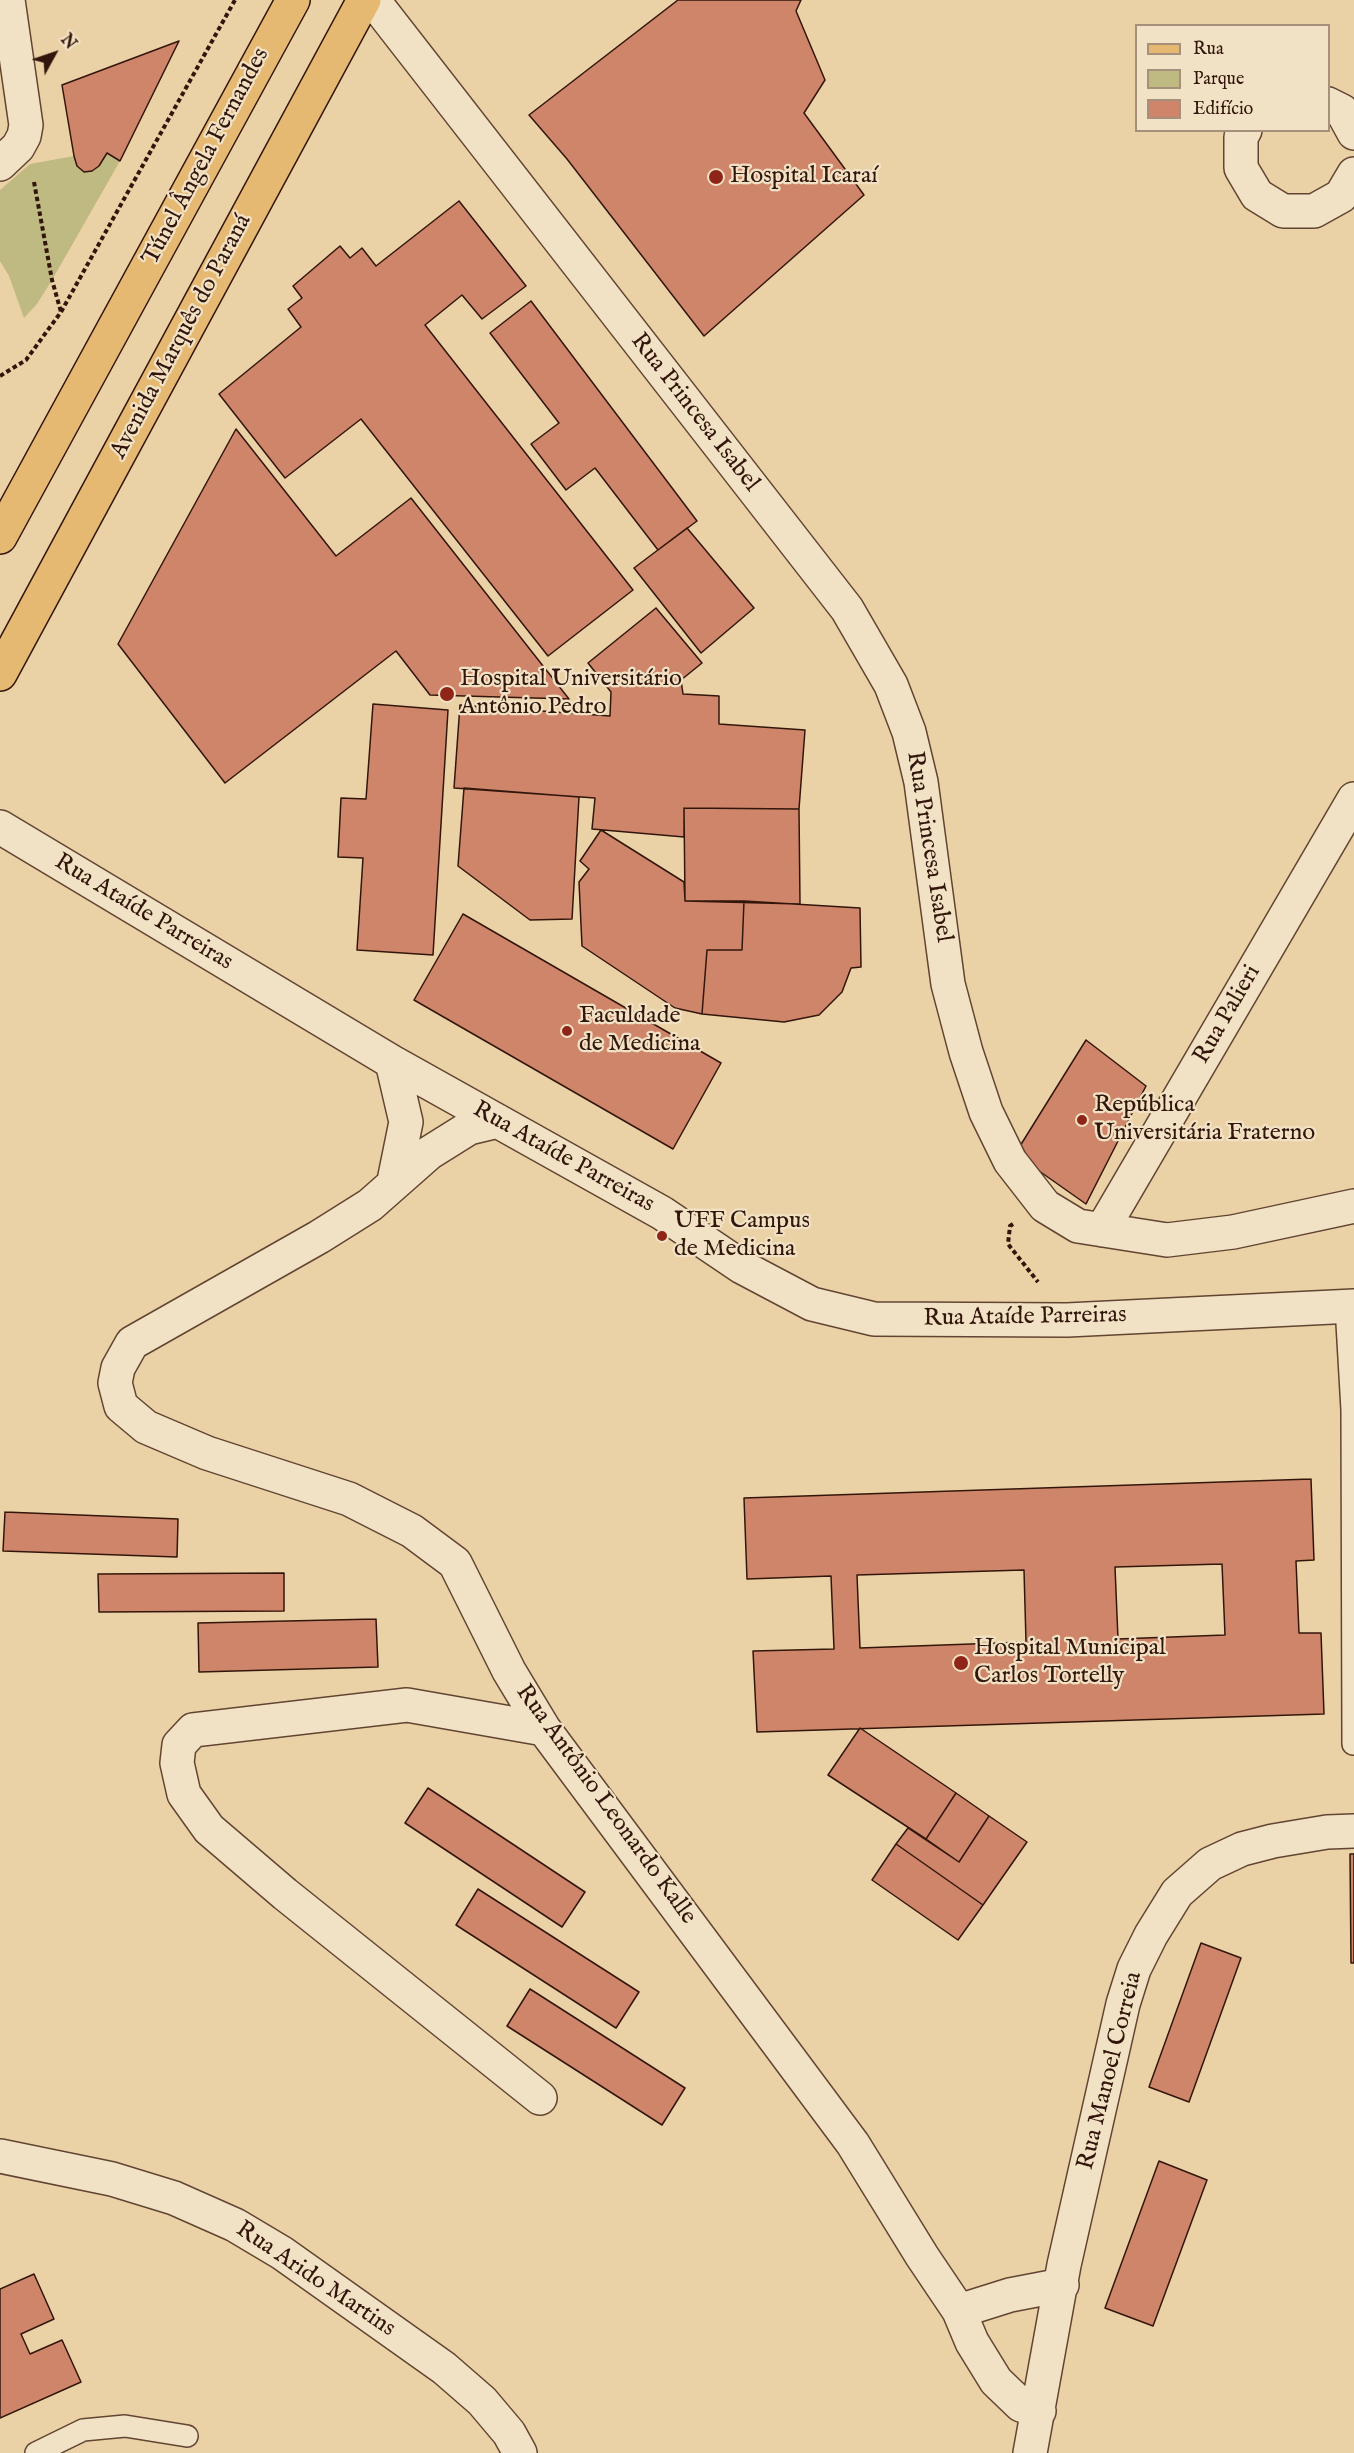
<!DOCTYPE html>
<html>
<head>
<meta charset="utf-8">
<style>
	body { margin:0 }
	#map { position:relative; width:1354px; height:2453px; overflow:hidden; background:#ebd2a6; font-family:"IM FELL English",serif }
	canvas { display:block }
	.legend { position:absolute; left:1135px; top:24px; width:195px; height:108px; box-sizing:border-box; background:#f2e2c5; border:2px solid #a6907b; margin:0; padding:8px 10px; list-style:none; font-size:18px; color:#33160b }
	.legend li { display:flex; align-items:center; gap:12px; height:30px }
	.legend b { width:30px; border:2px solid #a6907b }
	.north { position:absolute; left:24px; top:24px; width:60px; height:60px; -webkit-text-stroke:4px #f2e2c5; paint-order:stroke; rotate:50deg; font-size:16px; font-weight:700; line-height:24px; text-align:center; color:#33160b }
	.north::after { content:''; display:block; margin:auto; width:21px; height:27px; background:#33160b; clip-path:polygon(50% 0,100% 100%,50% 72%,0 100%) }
</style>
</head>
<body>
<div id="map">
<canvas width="1354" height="2453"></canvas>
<ul class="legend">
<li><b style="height:8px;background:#e6b973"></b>Rua</li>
<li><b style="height:16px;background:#bfba81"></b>Parque</li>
<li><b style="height:16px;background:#cf856a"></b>Edifício</li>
</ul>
<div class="north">N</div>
</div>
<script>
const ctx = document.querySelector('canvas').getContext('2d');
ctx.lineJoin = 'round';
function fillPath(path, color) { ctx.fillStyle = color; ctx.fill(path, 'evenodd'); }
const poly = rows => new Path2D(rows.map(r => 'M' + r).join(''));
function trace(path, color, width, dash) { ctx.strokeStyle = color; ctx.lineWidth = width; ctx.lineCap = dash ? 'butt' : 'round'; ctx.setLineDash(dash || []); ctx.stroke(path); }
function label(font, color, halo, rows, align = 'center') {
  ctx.font = font + ' "IM FELL English",serif'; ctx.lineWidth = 4.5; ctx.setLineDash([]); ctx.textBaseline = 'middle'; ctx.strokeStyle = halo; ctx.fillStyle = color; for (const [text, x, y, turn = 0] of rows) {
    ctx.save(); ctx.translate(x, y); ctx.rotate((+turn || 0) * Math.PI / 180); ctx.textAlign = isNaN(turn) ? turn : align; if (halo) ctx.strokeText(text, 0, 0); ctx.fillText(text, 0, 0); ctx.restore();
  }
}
fillPath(poly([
	[107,153,120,161,52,280,37,304,24,318,9,276,0,261,0,190,30,164,74,156,77,166,84,172,92,171,99,166]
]), '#bfba81');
const building = poly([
	[678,0,801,0,796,11,825,80,804,113,864,195,704,336,567,159,529,115,678,0],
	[179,41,120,161,107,153,99,166,92,171,84,172,77,166,74,156,62,85,179,41],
	[459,201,526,286,482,319,462,295,425,325,633,590,548,656,361,419,285,478,219,394,301,327,288,309,302,298,293,286,340,246,350,258,362,248,376,266,459,201],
	[531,301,697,521,658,550,595,468,566,490,531,444,559,423,490,333,531,301],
	[236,429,336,556,411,498,569,699,430,695,396,651,225,783,118,644,236,429],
	[687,528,754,608,701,653,634,568,687,528],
	[656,608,702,663,681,680,683,694,719,696,719,724,805,730,799,809,684,808,684,837,592,829,595,798,454,788,460,705,610,716,611,692,588,663,656,608],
	[373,704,448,710,433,955,357,950,363,858,338,857,341,798,366,799,373,704],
	[464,788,579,797,572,919,530,920,458,866,464,788],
	[684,808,799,809,800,904,685,901,684,808],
	[601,830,684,882,685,901,744,901,742,950,707,950,702,1014,675,1008,582,946,579,882,589,869,580,861,601,830],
	[744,901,860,908,861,967,851,968,842,992,819,1015,784,1022,702,1014,707,950,742,950,744,901],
	[463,914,721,1063,673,1149,414,1000,463,914],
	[1086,1040,1146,1086,1086,1204,1015,1154,1086,1040],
	[1311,1479,1314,1560,1296,1561,1299,1633,1321,1633,1324,1714,757,1732,753,1651,834,1649,831,1576,747,1579,744,1498,1311,1479],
	[1222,1564,1225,1635,1118,1639,1115,1567,1222,1564],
	[1024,1570,1026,1642,860,1648,857,1575,1024,1570],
	[5,1512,178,1519,177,1557,3,1551,5,1512],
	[284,1573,284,1611,99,1612,98,1574,284,1573],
	[376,1619,378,1667,199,1672,198,1623,376,1619],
	[860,1728,956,1793,926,1839,828,1775,860,1728],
	[428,1788,585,1892,562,1927,405,1823,428,1788],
	[956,1793,989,1816,959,1862,926,1839,956,1793],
	[989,1816,1027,1842,983,1905,896,1844,908,1828,959,1862,989,1816],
	[896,1844,983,1905,958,1940,872,1880,896,1844],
	[1350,1854,1354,1854,1354,1963,1351,1963,1350,1854],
	[478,1889,639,1992,616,2028,456,1925,478,1889],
	[1201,1943,1241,1958,1189,2102,1149,2087,1201,1943],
	[530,1989,685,2088,662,2125,507,2026,530,1989],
	[1159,2161,1207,2180,1153,2326,1105,2308,1159,2161],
	[34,2274,54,2319,21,2334,30,2354,62,2340,81,2382,0,2418,0,2289,34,2274]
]);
fillPath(building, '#cf856a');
trace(building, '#33160b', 1.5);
const service = poly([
	[1346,1306,1352,1410,1353,1744],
	[36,2453,83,2430,125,2426,187,2436]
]);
const minor = poly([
	[373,0,847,609,891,685,909,732,921,782,948,984,966,1052,986,1112,1010,1161,1045,1206,1078,1226,1167,1240,1233,1232,1354,1206],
	[1328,104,1342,111,1354,133],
	[1245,130,1241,137,1241,168,1257,195,1283,211,1314,211,1341,196,1354,174],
	[0,827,392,1062,662,1213,742,1267,812,1304,874,1319,1067,1320,1354,1306],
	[392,1062,406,1122,394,1181],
	[498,1121,469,1128,429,1153,370,1205,319,1237,132,1343,118,1368,115,1383,121,1406,146,1427,207,1453,349,1499,412,1531,455,1563,509,1671,544,1729,853,2144,922,2256,959,2311,972,2342,996,2381,1021,2405,1039,2411],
	[1102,1230,1354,799],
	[540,2098,285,1894,209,1829,184,1794,177,1763,179,1745,193,1730,407,1705,544,1729],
	[0,2156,112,2179,174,2198,235,2225,282,2253,444,2368,482,2401,509,2433,520,2453],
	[959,2311,1010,2295,1062,2285],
	[1030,2453,1064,2265,1123,2004,1134,1969,1151,1935,1177,1893,1210,1864,1242,1849,1273,1841,1327,1832,1354,1831]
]);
const tertiary = poly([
	[0,164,18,147,24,136,26,125,8,0]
]);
const primary = poly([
	[0,537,293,0],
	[0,674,364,0]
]);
trace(service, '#614532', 24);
trace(minor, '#614532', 36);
trace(tertiary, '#614532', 36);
trace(primary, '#33160b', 36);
trace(poly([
	[34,182,52,280,61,312],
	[0,376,26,360,61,312,235,0],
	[1013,1224,1010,1226,1008,1244,1038,1282]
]), '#33160b', 4, [4.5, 3]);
trace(service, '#f2e2c5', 21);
trace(minor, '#f2e2c5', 33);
trace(tertiary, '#f2e2c5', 33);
trace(primary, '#e6b973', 33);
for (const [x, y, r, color] of [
	[716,177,8,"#8f2418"],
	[447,694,8,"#8f2418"],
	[567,1031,6,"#8f2418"],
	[1082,1120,6,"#8f2418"],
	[662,1236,6,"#8f2418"],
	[961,1663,8,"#8f2418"]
]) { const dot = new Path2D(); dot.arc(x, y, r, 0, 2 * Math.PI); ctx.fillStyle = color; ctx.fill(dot); trace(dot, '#f2e2c5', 2); }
label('24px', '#33160b', '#f2e2c5', [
	["Túnel Ângela Fernandes",207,157,-62],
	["Avenida Marquês do Paraná",182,337,-62],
	["Rua Princesa Isabel",694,413,52],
	["Rua Princesa Isabel",928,847,81],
	["Rua Ataíde Parreiras",143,913,31],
	["Rua Palieri",1228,1015,-60],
	["Rua Ataíde Parreiras",563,1158,29],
	["Rua Ataíde Parreiras",1025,1318,-1],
	["Rua Antônio Leonardo Kalle",605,1805,54],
	["Rua Manoel Correia",1111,2071,-76],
	["Rua Arido Martins",315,2280,34]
]);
label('24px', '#33160b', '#f2e2c5', [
	["Hospital Icaraí",730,177],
	["Hospital Universitário",460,680],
	["Antônio Pedro",460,708],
	["Faculdade",579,1017],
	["de Medicina",579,1045],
	["República",1094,1106],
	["Universitária Fraterno",1094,1134],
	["UFF Campus",674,1222],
	["de Medicina",674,1250],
	["Hospital Municipal",974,1649],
	["Carlos Tortelly",974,1677]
], 'left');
</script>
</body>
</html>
